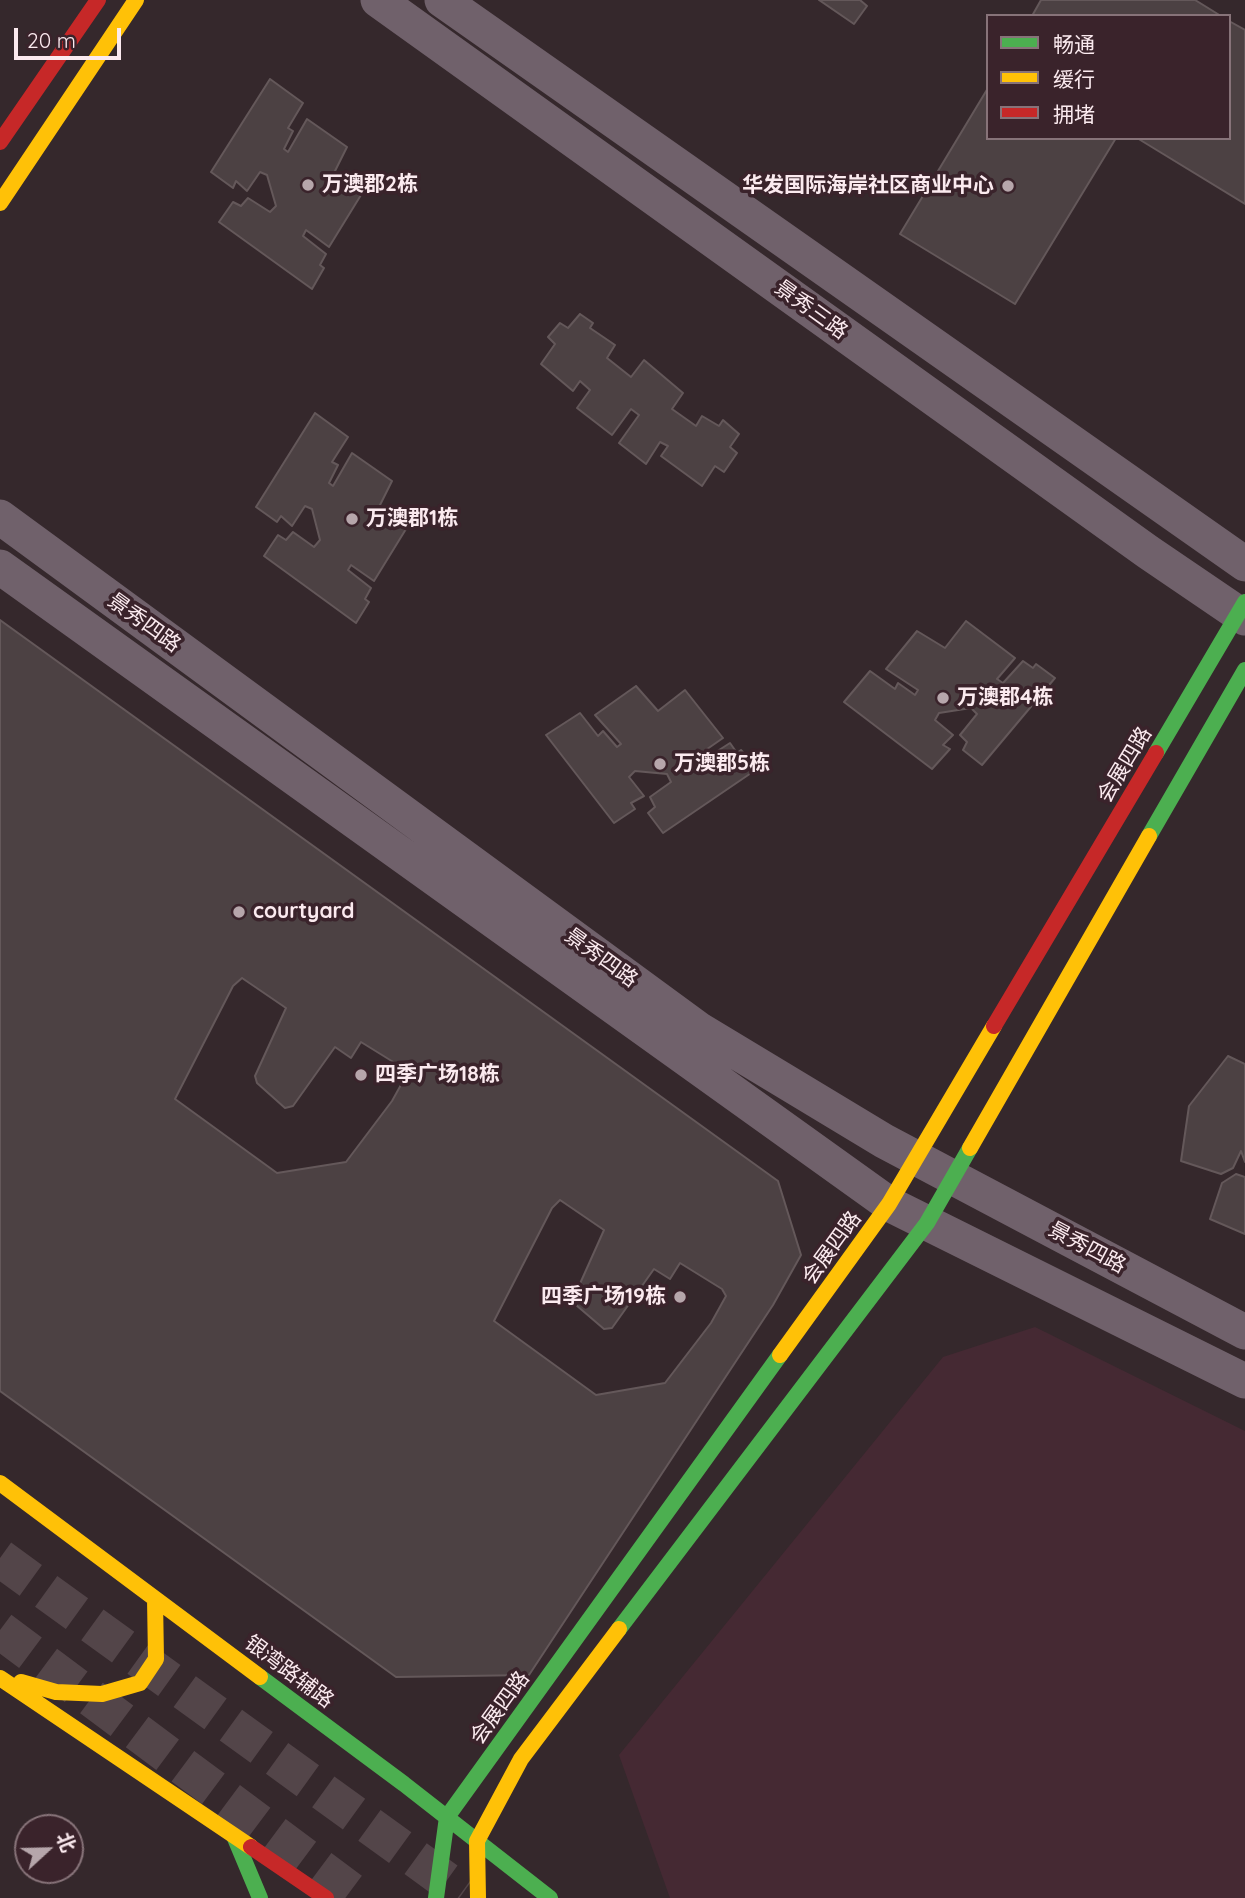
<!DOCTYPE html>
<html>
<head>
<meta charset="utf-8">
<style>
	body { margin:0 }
	#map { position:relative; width:1245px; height:1898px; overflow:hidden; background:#35282c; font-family:Quicksand,"Noto Sans SC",sans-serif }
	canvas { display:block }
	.legend { position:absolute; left:986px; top:14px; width:245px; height:126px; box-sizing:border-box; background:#3a232b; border:2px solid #877379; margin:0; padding:9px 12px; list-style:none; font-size:21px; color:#fbeaef }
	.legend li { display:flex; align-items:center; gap:14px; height:35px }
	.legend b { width:35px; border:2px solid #877379 }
	.north { position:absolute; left:14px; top:1814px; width:70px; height:70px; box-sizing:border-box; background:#3a232b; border:2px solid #877379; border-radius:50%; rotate:68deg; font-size:19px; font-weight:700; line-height:28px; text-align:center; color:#fbeaef }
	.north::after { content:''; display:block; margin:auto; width:24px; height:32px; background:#b6a6ab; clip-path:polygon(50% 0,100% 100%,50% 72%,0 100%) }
	.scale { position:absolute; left:14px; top:28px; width:107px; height:32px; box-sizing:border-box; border:4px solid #fbeaef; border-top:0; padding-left:9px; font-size:21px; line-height:24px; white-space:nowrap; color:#fbeaef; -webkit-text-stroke:5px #3a232b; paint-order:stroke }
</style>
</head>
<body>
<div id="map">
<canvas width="1245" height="1898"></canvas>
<ul class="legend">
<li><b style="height:9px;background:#4caf50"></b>畅通</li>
<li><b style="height:9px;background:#ffc107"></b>缓行</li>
<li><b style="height:9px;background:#c62828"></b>拥堵</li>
</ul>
<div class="north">北</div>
<div class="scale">20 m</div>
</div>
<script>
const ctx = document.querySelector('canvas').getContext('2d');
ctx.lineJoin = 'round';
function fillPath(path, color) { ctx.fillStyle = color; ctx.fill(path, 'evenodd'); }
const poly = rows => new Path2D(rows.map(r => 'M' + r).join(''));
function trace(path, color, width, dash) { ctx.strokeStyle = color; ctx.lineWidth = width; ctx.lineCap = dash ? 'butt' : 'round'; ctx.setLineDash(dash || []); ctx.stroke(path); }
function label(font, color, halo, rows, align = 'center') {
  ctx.font = font + ' Quicksand,"Noto Sans SC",sans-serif'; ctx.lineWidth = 7; ctx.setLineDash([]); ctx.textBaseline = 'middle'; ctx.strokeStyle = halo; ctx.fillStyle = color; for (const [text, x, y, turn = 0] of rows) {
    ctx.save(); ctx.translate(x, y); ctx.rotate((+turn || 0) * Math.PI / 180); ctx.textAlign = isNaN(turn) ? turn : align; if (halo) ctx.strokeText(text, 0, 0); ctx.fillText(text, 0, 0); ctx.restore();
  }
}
fillPath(poly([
	[1035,1327,1245,1431,1245,1898,670,1898,619,1755,943,1357]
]), '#452933');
const building = poly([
	[819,0,860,0,867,6,854,24,819,0],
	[1041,0,1195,0,1221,16,1032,16,1041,0],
	[1229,21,1245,30,1245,204,1137,138,1229,138,1229,21],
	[270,79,303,103,288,128,293,131,284,149,288,152,307,119,347,147,332,177,361,195,329,247,306,230,303,236,326,254,320,265,324,268,312,289,219,222,233,202,241,206,248,198,270,212,276,206,267,175,260,172,247,191,236,181,233,188,211,172,270,79],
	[988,88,988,138,1116,138,1015,304,900,234,988,88],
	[580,314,593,323,590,328,615,345,607,358,631,377,644,360,683,393,672,409,696,426,702,416,719,426,723,420,739,434,730,447,737,453,724,472,715,466,702,486,661,456,668,446,660,442,646,464,619,443,639,415,631,409,612,435,577,408,590,390,580,381,573,391,541,364,555,344,548,337,560,323,568,328,580,314],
	[315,413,348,437,332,462,338,465,329,483,333,486,352,453,392,481,377,511,406,529,374,581,351,565,348,570,371,588,365,599,369,602,356,623,264,556,278,535,286,540,293,532,314,547,320,540,312,509,305,506,292,526,281,516,277,522,256,507,315,413],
	[0,620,778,1181,801,1255,773,1305,529,1675,396,1677,0,1391,0,620],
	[966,621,1015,658,997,679,1003,683,1023,661,1033,668,1036,664,1055,678,982,765,963,750,967,742,960,735,977,714,971,708,939,713,935,720,953,735,943,745,950,749,932,769,844,702,870,671,895,689,898,683,915,695,918,690,886,669,917,631,945,648,966,621],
	[636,686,658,711,685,690,723,738,700,754,705,759,730,743,737,753,741,750,757,769,663,833,648,813,655,807,650,797,671,782,667,774,635,771,629,777,644,796,631,803,635,809,614,823,546,735,580,713,598,736,603,731,617,747,621,744,595,715,636,686],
	[242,978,286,1008,255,1076,257,1083,285,1108,293,1106,335,1047,351,1058,361,1042,403,1068,407,1074,392,1101,346,1162,277,1173,175,1099,233,986,242,978],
	[1228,1056,1245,1064,1245,1162,1241,1151,1233,1168,1221,1174,1181,1161,1189,1106,1228,1056],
	[1236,1174,1245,1177,1245,1234,1210,1219,1222,1183,1236,1174],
	[560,1200,604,1230,574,1297,576,1305,604,1329,612,1328,654,1269,670,1279,680,1263,722,1289,726,1296,711,1323,665,1383,596,1395,494,1321,552,1208,560,1200]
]);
fillPath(building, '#4c4143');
trace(building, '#64585a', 2);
trace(poly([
	[0,1558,463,1893],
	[0,1630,360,1898]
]), '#534549', 38, [38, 19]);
trace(poly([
	[378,0,1148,552,1245,618],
	[442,0,1245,564],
	[0,517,700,1030,884,1141,1245,1332],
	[0,567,889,1204,1245,1381]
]), '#70616b', 35);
trace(poly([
	[1156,753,1245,602],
	[1149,836,1245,670],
	[619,1629,927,1223,970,1148],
	[260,1677,404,1784,550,1898],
	[234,1836,260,1898],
	[436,1898,447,1817,780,1355]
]), '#4caf50', 16);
trace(poly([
	[0,203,136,0],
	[970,1148,1149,836],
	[780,1355,889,1204,994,1026],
	[0,1483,260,1677],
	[0,1678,251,1847],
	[21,1682,56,1692,102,1694,140,1683,156,1659,155,1599],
	[478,1898,477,1841,521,1759,619,1629]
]), '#ffc107', 16);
trace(poly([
	[0,142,98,0],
	[994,1026,1156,753],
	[251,1847,326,1898]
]), '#c62828', 16);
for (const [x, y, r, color] of [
	[308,185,7,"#b6a6ab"],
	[1008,186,7,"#b6a6ab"],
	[352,519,7,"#b6a6ab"],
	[943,698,7,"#b6a6ab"],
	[660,764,7,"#b6a6ab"],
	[239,912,7,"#b6a6ab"],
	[361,1075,7,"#b6a6ab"],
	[680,1297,7,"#b6a6ab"]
]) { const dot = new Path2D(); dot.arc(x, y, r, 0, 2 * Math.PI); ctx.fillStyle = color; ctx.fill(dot); trace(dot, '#3a232b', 2.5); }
label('bold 21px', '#fbeaef', '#3a232b', [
	["万澳郡2栋",322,185],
	["华发国际海岸社区商业中心",994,186,"right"],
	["万澳郡1栋",366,519],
	["万澳郡4栋",957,698],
	["万澳郡5栋",674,764],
	["courtyard",253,912],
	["四季广场18栋",375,1075],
	["四季广场19栋",666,1297,"right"]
], 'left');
label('21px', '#fbeaef', '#3a232b', [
	["景秀三路",811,310,36],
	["景秀四路",144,623,36],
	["会展四路",1125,765,-59],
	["景秀四路",601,958,36],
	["会展四路",832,1248,-54],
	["景秀四路",1087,1248,28],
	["银湾路辅路",289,1672,37],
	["会展四路",500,1708,-54]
]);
</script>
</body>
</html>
